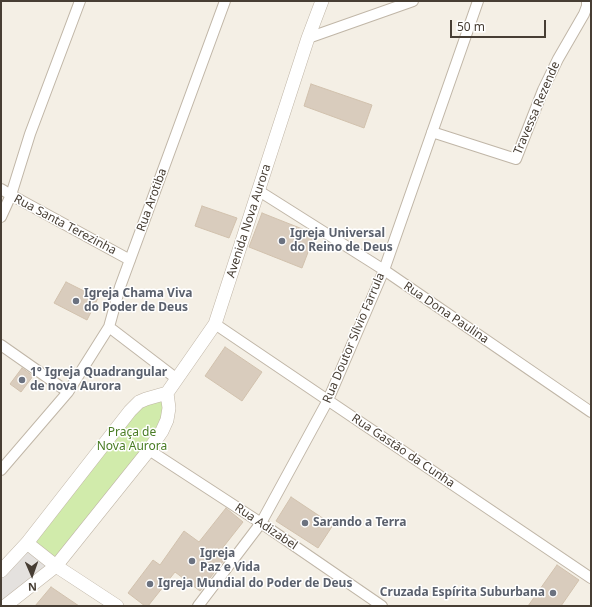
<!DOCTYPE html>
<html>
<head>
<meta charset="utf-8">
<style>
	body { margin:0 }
	#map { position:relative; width:592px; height:607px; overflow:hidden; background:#f4efe5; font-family:"Noto Sans",sans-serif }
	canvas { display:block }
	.frame { position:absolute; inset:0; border:2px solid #473e34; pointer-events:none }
	.north { position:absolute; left:12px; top:555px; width:40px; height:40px; -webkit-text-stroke:3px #fff; paint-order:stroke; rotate:178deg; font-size:11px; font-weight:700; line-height:16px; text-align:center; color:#473e34 }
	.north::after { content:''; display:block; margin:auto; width:14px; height:18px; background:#473e34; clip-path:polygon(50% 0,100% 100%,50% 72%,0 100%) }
	.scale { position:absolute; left:450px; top:20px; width:96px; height:18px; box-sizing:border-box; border:2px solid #473e34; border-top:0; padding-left:5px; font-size:12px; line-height:14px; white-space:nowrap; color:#473e34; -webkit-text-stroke:3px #fff; paint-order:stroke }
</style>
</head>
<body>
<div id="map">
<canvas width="592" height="607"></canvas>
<div class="frame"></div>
<div class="north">N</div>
<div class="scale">50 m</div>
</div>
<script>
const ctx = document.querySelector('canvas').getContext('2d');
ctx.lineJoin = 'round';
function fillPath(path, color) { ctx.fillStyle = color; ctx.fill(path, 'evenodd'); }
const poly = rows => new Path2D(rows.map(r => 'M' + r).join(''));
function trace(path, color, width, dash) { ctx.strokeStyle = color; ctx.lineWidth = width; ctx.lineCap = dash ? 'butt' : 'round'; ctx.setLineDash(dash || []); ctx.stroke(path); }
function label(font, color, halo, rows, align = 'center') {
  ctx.font = font + ' "Noto Sans",sans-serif'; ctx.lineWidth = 3; ctx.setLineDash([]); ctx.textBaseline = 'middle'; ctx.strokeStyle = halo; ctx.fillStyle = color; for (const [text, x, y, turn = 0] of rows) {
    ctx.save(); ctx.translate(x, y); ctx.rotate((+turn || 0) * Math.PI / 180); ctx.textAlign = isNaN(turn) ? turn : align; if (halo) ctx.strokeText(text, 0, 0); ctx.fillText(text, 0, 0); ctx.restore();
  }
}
fillPath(poly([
	[167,393,167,420,56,566,27,543,139,402]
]), '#d1ebab');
fillPath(poly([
	[27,543,56,566,1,606,1,571]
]), '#e4e1de');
const building = poly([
	[311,84,372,105,364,128,304,106,311,84],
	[202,206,237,218,229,238,195,226,202,206],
	[262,213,315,234,302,268,249,247,262,213],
	[66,282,98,298,87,320,54,303,66,282],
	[225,347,262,372,242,401,205,376,225,347],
	[22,368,33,376,21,392,10,384,22,368],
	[291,497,333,525,318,548,276,521,291,497],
	[226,508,243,522,217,555,224,560,200,591,175,572,148,606,145,606,128,593,153,560,160,565,184,531,199,542,226,508],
	[557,565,579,580,561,606,528,606,557,565],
	[51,587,79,606,35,606,51,587]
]);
fillPath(building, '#d9ccbd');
trace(building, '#d1c1ad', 1);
const minor = poly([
	[308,38,413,1],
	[432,132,516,159,543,90,558,59,584,14,587,6,587,1],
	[1,189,11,195,130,260],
	[259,191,384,270,591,412],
	[1,217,11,195,30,134,80,1],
	[215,324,591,578],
	[109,327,177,379],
	[1,345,68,392],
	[149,450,261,523,382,606],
	[1,470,68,392,109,327,120,287,225,1],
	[198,606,261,523,328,400,384,270,478,1]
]);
const tertiary = poly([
	[27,543,56,566,117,606],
	[1,571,27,543,130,411,139,402,146,399,167,393],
	[5,606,56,566,149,450,162,431,167,420,169,408,167,393,215,324,308,38,322,1]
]);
trace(minor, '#c0b6a7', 12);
trace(tertiary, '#c0b6a7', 14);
trace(minor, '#fff', 10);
trace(tertiary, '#fff', 13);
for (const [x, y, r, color] of [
	[282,241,4,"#6b7280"],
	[76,301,4,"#6b7280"],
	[22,380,4,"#6b7280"],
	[305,523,4,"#6b7280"],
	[192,561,4,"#6b7280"],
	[150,584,4,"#6b7280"],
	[553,593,4,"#6b7280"]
]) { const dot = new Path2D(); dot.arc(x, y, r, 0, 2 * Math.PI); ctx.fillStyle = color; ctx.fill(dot); trace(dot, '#fff', 1.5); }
label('12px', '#473e34', '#fff', [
	["Travessa Rezende",537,108,-67],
	["Rua Arotiba",152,200,-70],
	["Avenida Nova Aurora",249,221,-72],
	["Rua Santa Terezinha",65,225,28],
	["Rua Dona Paulina",446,313,34],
	["Rua Doutor Sílvio Farrula",354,338,-67],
	["Rua Gastão da Cunha",403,451,34],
	["Rua Adizabel",266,527,34]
]);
label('bold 12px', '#5b616d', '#fff', [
	["Igreja Universal",290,234],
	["do Reino de Deus",290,248],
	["Igreja Chama Viva",84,294],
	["do Poder de Deus",84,308],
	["1° Igreja Quadrangular",30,373],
	["de nova Aurora",30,387],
	["Sarando a Terra",313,523],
	["Igreja",200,554],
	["Paz e Vida",200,568],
	["Igreja Mundial do Poder de Deus",158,584],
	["Cruzada Espírita Suburbana",545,593,"right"]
], 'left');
label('12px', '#497c24', '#fff', [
	["Praça de",132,433],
	["Nova Aurora",132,447]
]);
</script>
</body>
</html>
